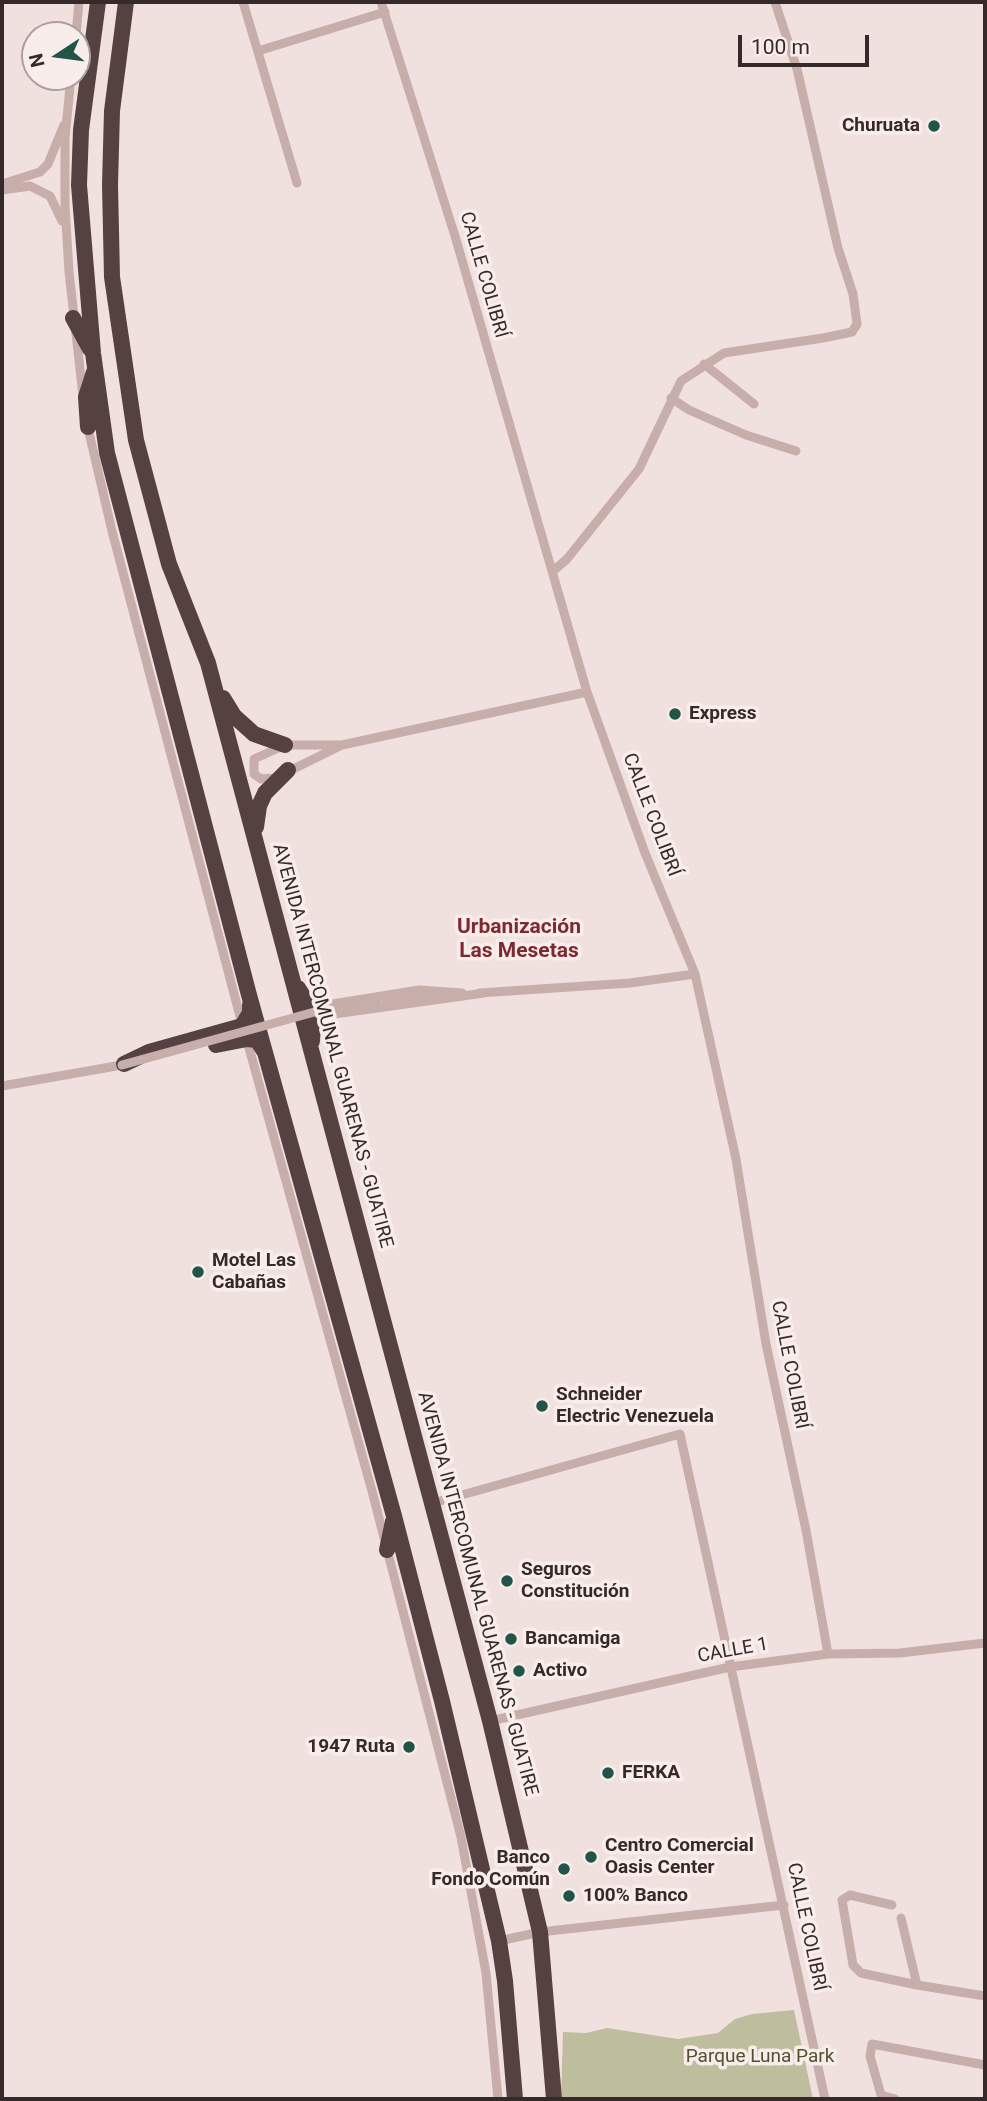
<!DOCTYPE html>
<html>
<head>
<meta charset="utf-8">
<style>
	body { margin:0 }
	#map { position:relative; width:987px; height:2101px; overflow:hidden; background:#f0e1de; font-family:Roboto,sans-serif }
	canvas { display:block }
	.frame { position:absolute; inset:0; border:4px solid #362929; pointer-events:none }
	.north { position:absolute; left:21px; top:21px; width:70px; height:70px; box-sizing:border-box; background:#f8edea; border:2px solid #aa9f9d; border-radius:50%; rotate:257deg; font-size:19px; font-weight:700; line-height:28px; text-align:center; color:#362929 }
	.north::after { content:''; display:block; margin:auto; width:24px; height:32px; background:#225447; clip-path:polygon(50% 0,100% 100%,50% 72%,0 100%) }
	.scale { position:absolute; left:738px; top:35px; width:131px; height:32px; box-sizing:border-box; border:4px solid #362929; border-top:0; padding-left:9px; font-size:21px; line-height:24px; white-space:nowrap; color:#362929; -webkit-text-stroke:5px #f8edea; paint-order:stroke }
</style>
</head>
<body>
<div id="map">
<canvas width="987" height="2101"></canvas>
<div class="frame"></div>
<div class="north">N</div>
<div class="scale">100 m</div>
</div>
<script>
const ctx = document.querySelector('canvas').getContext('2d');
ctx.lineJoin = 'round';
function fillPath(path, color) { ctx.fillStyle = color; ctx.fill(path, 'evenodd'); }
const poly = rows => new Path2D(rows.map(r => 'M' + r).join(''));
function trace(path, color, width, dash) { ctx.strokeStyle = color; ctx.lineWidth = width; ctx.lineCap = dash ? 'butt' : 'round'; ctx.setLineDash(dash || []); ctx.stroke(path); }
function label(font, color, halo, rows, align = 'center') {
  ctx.font = font + ' Roboto,sans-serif'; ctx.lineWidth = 7; ctx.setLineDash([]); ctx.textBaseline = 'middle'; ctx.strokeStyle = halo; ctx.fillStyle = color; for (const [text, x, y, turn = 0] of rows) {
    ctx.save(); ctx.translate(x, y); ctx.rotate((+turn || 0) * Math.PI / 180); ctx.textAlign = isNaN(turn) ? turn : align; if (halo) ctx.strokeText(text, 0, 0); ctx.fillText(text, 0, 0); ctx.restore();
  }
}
fillPath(poly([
	[794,2010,813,2099,561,2099,563,2032,586,2033,607,2028,678,2039,718,2033,735,2019,752,2014]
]), '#bebe9f');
trace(poly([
	[243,2,297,183],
	[381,2,455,236,587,692,645,853,695,974,736,1159,766,1344,806,1530,828,1654],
	[76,35,79,2],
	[258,51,385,12],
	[71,77,65,138,65,206,69,272,83,396],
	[2,184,40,172,48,164,64,125],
	[2,190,30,186,50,196,62,221],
	[704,364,754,404],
	[671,398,689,410,746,435,796,451],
	[87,424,112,531,242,1024],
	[553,571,567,559,639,469,681,381,724,353,823,338,852,332,857,324,853,294,838,248,797,69,775,2],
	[342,745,275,778,261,779,254,774,254,759,285,745,342,745,587,692],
	[479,993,630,983,695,974],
	[386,1002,438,995],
	[320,1006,419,990,462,993],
	[320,1016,484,993],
	[246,1037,372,1491,461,1837,486,1973,498,2099],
	[2,1086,122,1065],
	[433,1503,680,1434,825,2099],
	[490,1721,730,1667,828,1654,900,1653,985,1643],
	[892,1905,850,1895,842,1900,853,1965,861,1973,917,1985],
	[901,1918,917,1985,985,1996],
	[499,1941,540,1932,784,1905],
	[895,2099,881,2095,870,2056,872,2044,985,2065]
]), '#c7aeaa', 9);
trace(poly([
	[98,2,81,130,79,185,93,353,107,453,249,995,394,1516,442,1701,499,1941,505,1981,515,2099],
	[126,2,112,111,110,185,112,277,136,440,169,564,208,663,490,1721,540,1932,554,2099],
	[73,318,90,349],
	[88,427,86,397,94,372],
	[223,698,234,716,254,734,285,745],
	[256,827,259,806,265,793,288,770],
	[298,988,308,1004,322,1005],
	[312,1041,313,1024,324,1016],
	[216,1045,247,1039,257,1040,264,1051],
	[124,1064,149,1052,242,1026,250,1013,250,1005],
	[387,1550,393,1521]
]), '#564141', 16);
trace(poly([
	[122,1065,318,1011,377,1003]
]), '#c7aeaa', 9);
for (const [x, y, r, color] of [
	[934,126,7,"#225447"],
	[675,714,7,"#225447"],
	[198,1272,7,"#225447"],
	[542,1406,7,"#225447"],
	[507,1581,7,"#225447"],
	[511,1639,7,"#225447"],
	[519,1671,7,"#225447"],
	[409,1747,7,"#225447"],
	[608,1773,7,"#225447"],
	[591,1857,7,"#225447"],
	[564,1869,7,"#225447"],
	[569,1896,7,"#225447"]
]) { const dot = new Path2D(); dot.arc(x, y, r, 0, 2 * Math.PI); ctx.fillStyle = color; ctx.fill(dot); trace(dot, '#f8edea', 2.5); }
label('bold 19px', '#362929', '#f8edea', [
	["Churuata",920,126,"right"],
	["Express",689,714],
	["Motel Las",212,1261],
	["Cabañas",212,1283],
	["Schneider",556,1395],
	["Electric Venezuela",556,1417],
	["Seguros",521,1570],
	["Constitución",521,1592],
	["Bancamiga",525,1639],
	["Activo",533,1671],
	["1947 Ruta",395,1747,"right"],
	["FERKA",622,1773],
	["Centro Comercial",605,1846],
	["Oasis Center",605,1868],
	["Banco",550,1858,"right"],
	["Fondo Común",550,1880,"right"],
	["100% Banco",583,1896]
], 'left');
label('19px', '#362929', '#f8edea', [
	["CALLE COLIBRÍ",483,275,74],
	["CALLE COLIBRÍ",651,815,69],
	["AVENIDA INTERCOMUNAL GUARENAS - GUATIRE",332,1046,75],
	["CALLE COLIBRÍ",789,1365,79],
	["AVENIDA INTERCOMUNAL GUARENAS - GUATIRE",477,1594,75],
	["CALLE 1",733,1651,-10],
	["CALLE COLIBRÍ",806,1927,78]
]);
label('19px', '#50522f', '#f8edea', [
	["Parque Luna Park",760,2057]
]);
label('bold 21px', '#7e2930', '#f8edea', [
	["Urbanización",519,928],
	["Las Mesetas",519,952]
]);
</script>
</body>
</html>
